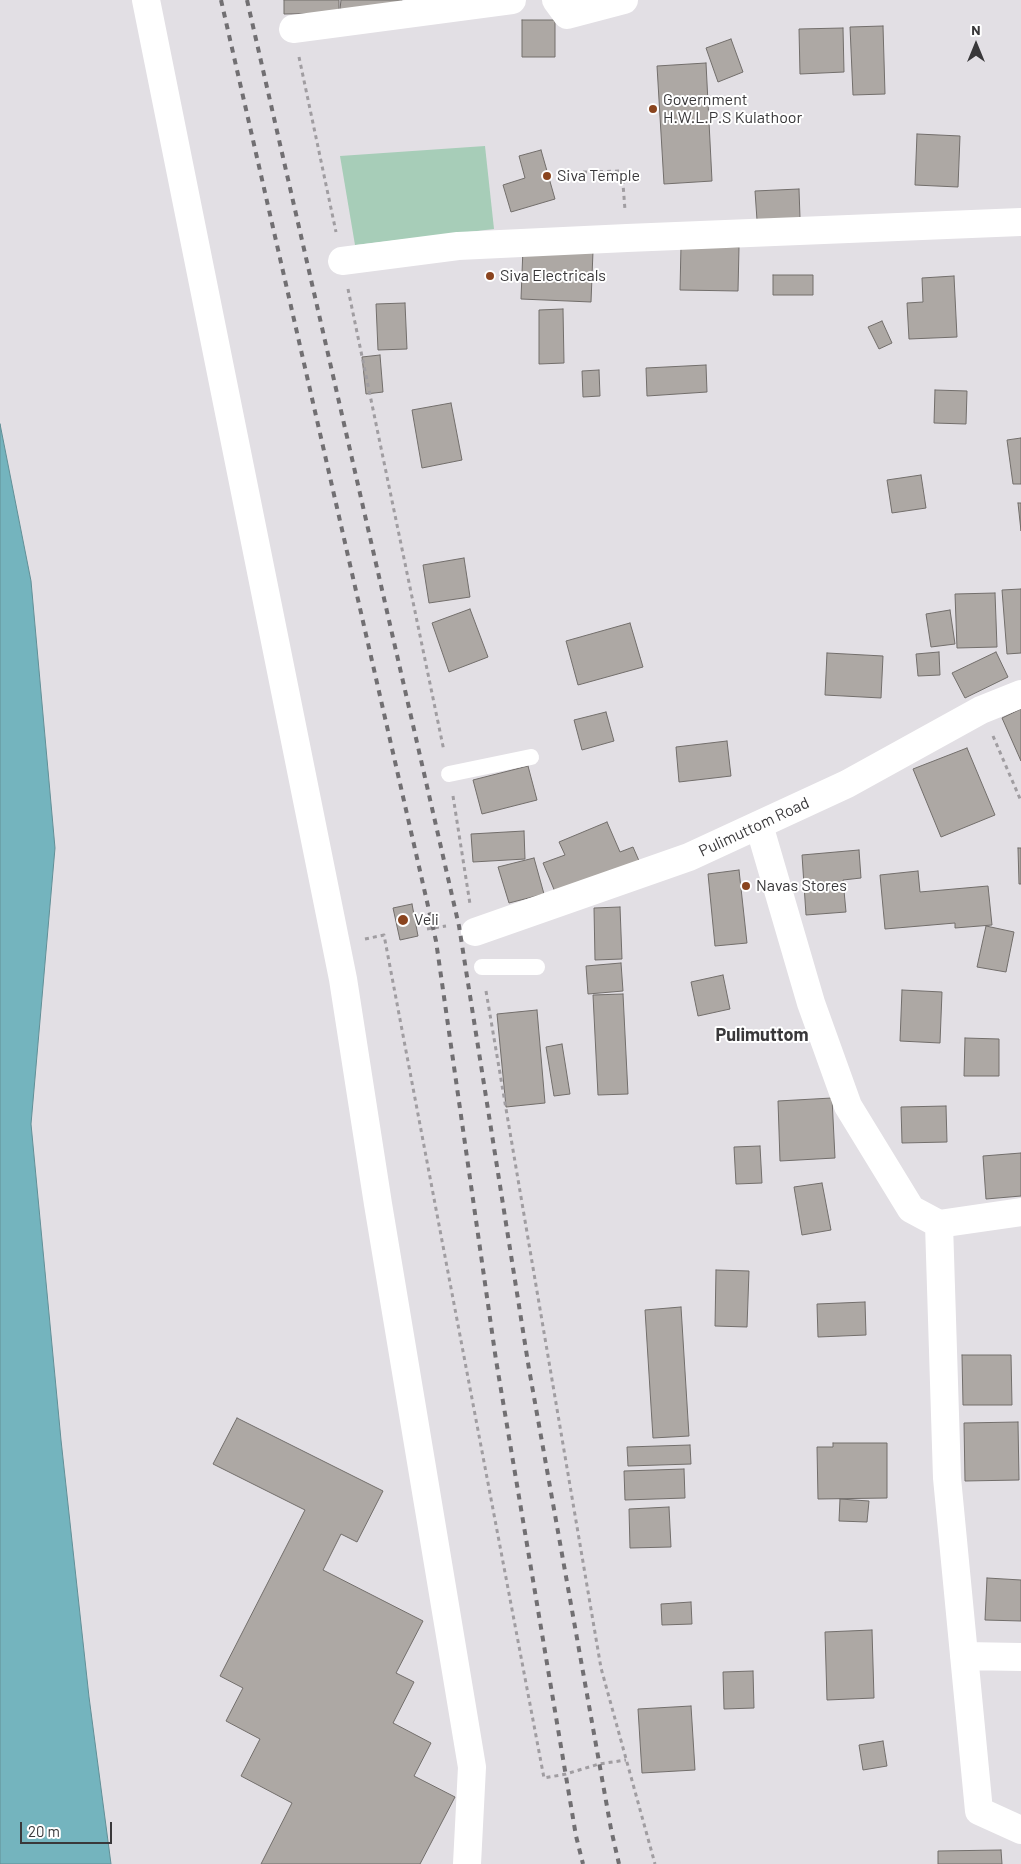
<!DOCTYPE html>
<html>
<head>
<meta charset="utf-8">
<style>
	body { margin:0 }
	#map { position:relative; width:1021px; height:1864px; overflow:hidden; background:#e2dfe4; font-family:Barlow,sans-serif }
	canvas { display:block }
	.north { position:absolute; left:951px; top:20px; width:50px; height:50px; -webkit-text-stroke:4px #fff; paint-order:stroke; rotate:0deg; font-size:14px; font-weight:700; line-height:20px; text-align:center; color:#39383a }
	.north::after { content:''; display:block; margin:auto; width:18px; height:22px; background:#39383a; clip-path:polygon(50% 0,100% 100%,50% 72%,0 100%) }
	.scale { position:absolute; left:20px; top:1822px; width:92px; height:22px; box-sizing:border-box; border:2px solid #39383a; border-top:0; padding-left:6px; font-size:15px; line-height:18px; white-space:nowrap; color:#39383a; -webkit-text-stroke:4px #fff; paint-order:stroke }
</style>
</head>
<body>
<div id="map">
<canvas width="1021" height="1864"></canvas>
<div class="north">N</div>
<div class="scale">20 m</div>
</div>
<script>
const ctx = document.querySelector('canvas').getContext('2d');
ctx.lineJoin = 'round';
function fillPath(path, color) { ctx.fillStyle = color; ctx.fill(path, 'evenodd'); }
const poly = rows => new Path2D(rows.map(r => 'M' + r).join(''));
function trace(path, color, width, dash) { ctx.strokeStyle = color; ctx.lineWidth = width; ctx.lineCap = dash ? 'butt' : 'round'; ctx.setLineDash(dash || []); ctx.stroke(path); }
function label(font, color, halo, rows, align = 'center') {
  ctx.font = font + ' Barlow,sans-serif'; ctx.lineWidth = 4; ctx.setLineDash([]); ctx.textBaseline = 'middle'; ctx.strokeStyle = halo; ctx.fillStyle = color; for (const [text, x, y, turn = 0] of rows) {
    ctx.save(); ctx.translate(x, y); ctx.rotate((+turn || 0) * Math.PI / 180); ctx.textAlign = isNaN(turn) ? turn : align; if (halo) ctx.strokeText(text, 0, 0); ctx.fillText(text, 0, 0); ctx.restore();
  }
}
fillPath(poly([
	[485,146,494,229,355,245,340,156]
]), '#a7cdb8');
const water = poly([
	[0,424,31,581,55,848,31,1124,61,1440,89,1697,111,1864,0,1864,0,424]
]);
fillPath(water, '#74b4be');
trace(water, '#628f96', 1);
const building = poly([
	[284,0,339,0,339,13,284,14,284,0],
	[341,0,402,0,399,19,340,9,341,0],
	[522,20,555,20,555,57,522,57,522,20],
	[883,26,885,94,853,95,850,27,883,26],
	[843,28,844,72,800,74,799,29,843,28],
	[731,39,743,72,718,82,706,48,731,39],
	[706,63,712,181,664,184,657,66,706,63],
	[917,134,960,136,958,187,915,185,917,134],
	[541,150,555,199,511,212,503,185,525,178,519,156,541,150],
	[799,189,800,218,757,220,755,191,799,189],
	[681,246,739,247,738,291,680,290,681,246],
	[523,248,593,251,591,302,521,299,523,248],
	[773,275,813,275,813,295,773,295,773,275],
	[954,276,957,337,909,339,907,303,923,302,922,278,954,276],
	[405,303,407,349,378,350,376,304,405,303],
	[563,309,564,363,539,364,539,310,563,309],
	[882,321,892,343,879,349,868,327,882,321],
	[380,355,383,392,366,394,362,357,380,355],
	[706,365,707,392,647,396,646,368,706,365],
	[599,370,600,396,583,397,582,371,599,370],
	[935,390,967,391,966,424,934,423,935,390],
	[451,403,462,460,422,468,412,410,451,403],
	[1021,438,1021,484,1013,484,1007,440,1021,438],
	[921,475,926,508,892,513,887,480,921,475],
	[1018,503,1021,503,1021,531,1018,503],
	[464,558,470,597,429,603,423,565,464,558],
	[1021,589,1021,653,1007,654,1002,590,1021,589],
	[995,593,997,647,957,648,955,594,995,593],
	[470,609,488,657,449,672,432,623,470,609],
	[950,610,955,644,931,647,926,614,950,610],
	[630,623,643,667,578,685,566,641,630,623],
	[939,652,940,675,918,676,916,654,939,652],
	[996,652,1008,677,965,698,952,673,996,652],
	[827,653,883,656,881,698,825,695,827,653],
	[1021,709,1021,761,1002,718,1021,709],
	[606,712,614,741,582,750,574,720,606,712],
	[727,741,731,776,679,782,676,747,727,741],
	[967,748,995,815,941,837,913,769,967,748],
	[528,766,537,800,482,814,473,780,528,766],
	[607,822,620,852,633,847,643,870,560,904,543,863,565,855,559,842,607,822],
	[524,831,525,859,473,862,471,834,524,831],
	[1018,848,1021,848,1021,884,1019,884,1018,848],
	[859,850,861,878,843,880,846,912,806,915,802,855,859,850],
	[534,858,544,894,509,903,498,867,534,858],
	[739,870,747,943,715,946,708,874,739,870],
	[918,871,920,892,988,886,992,925,955,928,955,923,885,929,880,875,918,871],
	[412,904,418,936,400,940,393,908,412,904],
	[620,907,622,959,595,960,594,908,620,907],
	[986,926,1014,932,1006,972,977,967,986,926],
	[621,963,623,991,588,994,586,966,621,963],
	[723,975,730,1009,698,1016,691,982,723,975],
	[902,990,942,992,940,1043,900,1041,902,990],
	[623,994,628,1094,598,1095,593,995,623,994],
	[537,1010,545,1103,506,1107,497,1014,537,1010],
	[965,1038,999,1039,999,1076,964,1076,965,1038],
	[562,1044,570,1094,554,1096,546,1047,562,1044],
	[832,1098,835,1158,780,1161,778,1101,832,1098],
	[946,1106,947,1142,902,1143,901,1107,946,1106],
	[760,1146,762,1183,736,1184,734,1147,760,1146],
	[1021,1153,1021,1196,986,1199,983,1156,1021,1153],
	[822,1183,831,1230,802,1235,794,1187,822,1183],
	[716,1270,749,1271,747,1327,715,1326,716,1270],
	[865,1302,866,1335,818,1337,817,1304,865,1302],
	[681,1307,689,1436,653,1438,645,1310,681,1307],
	[962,1355,1011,1355,1012,1405,963,1405,962,1355],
	[237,1418,383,1491,357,1542,341,1534,323,1570,423,1621,396,1673,414,1682,393,1723,431,1743,414,1776,455,1797,420,1864,261,1864,292,1803,241,1776,260,1739,226,1721,243,1688,220,1676,305,1510,213,1464,237,1418],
	[1018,1422,1019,1480,965,1481,964,1423,1018,1422],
	[833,1443,887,1443,887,1498,818,1499,817,1447,833,1447,833,1443],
	[690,1445,691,1464,628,1466,627,1447,690,1445],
	[684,1469,685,1498,625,1500,624,1471,684,1469],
	[840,1499,869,1501,867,1522,839,1521,840,1499],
	[669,1507,671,1547,630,1548,629,1509,669,1507],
	[987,1578,1021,1580,1021,1621,985,1620,987,1578],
	[691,1602,692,1624,662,1625,661,1604,691,1602],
	[872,1630,874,1698,827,1700,825,1632,872,1630],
	[753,1671,754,1708,724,1709,723,1672,753,1671],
	[691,1706,695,1770,642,1773,638,1709,691,1706],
	[883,1741,887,1766,863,1770,859,1745,883,1741],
	[1001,1850,1002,1864,938,1864,938,1851,1001,1850]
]);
fillPath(building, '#ada8a4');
trace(building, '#726e6b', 1);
trace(poly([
	[299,57,336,232],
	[583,172,622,171,625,210],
	[348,289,444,751],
	[993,736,1021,801],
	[453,796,470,904],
	[427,929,446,926],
	[365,939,384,935,544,1778,566,1774,599,1764,626,1760],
	[486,991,601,1668,655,1864]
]), '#a09da1', 3, [4, 4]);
trace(poly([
	[449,774,531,757],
	[482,967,537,967]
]), '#fff', 16);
trace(poly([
	[146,0,343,979,378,1204,472,1767,467,1864],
	[556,0,567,15,624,0],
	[293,29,512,0],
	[342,261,458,246,627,238,1021,222],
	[759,825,811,1003,848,1106,911,1209,939,1224,947,1478,979,1811,1021,1830],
	[475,932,689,857,847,784,981,710,1021,694],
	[939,1224,1021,1212],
	[964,1656,1021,1657]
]), '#fff', 28);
trace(poly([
	[221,0,436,941,496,1360,576,1836,583,1864],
	[247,0,459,926,529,1369,611,1829,619,1864]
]), '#716f72', 4, [6, 6]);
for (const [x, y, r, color] of [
	[653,109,5,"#8a441e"],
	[547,176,5,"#8a441e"],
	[490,276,5,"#8a441e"],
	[746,886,5,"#8a441e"],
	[403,920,6,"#8a441e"]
]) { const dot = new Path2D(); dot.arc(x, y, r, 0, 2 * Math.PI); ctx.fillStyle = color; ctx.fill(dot); trace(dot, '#fff', 2); }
label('16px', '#39383a', '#fff', [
	["Government",663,100],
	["H.W.L.P.S Kulathoor",663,118],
	["Siva Temple",557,176],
	["Siva Electricals",500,276],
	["Navas Stores",756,886],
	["Veli",414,920]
], 'left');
label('16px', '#39383a', '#fff', [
	["Pulimuttom Road",754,827,-25]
]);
label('bold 18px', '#39383a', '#fff', [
	["Pulimuttom",762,1035]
]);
</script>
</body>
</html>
